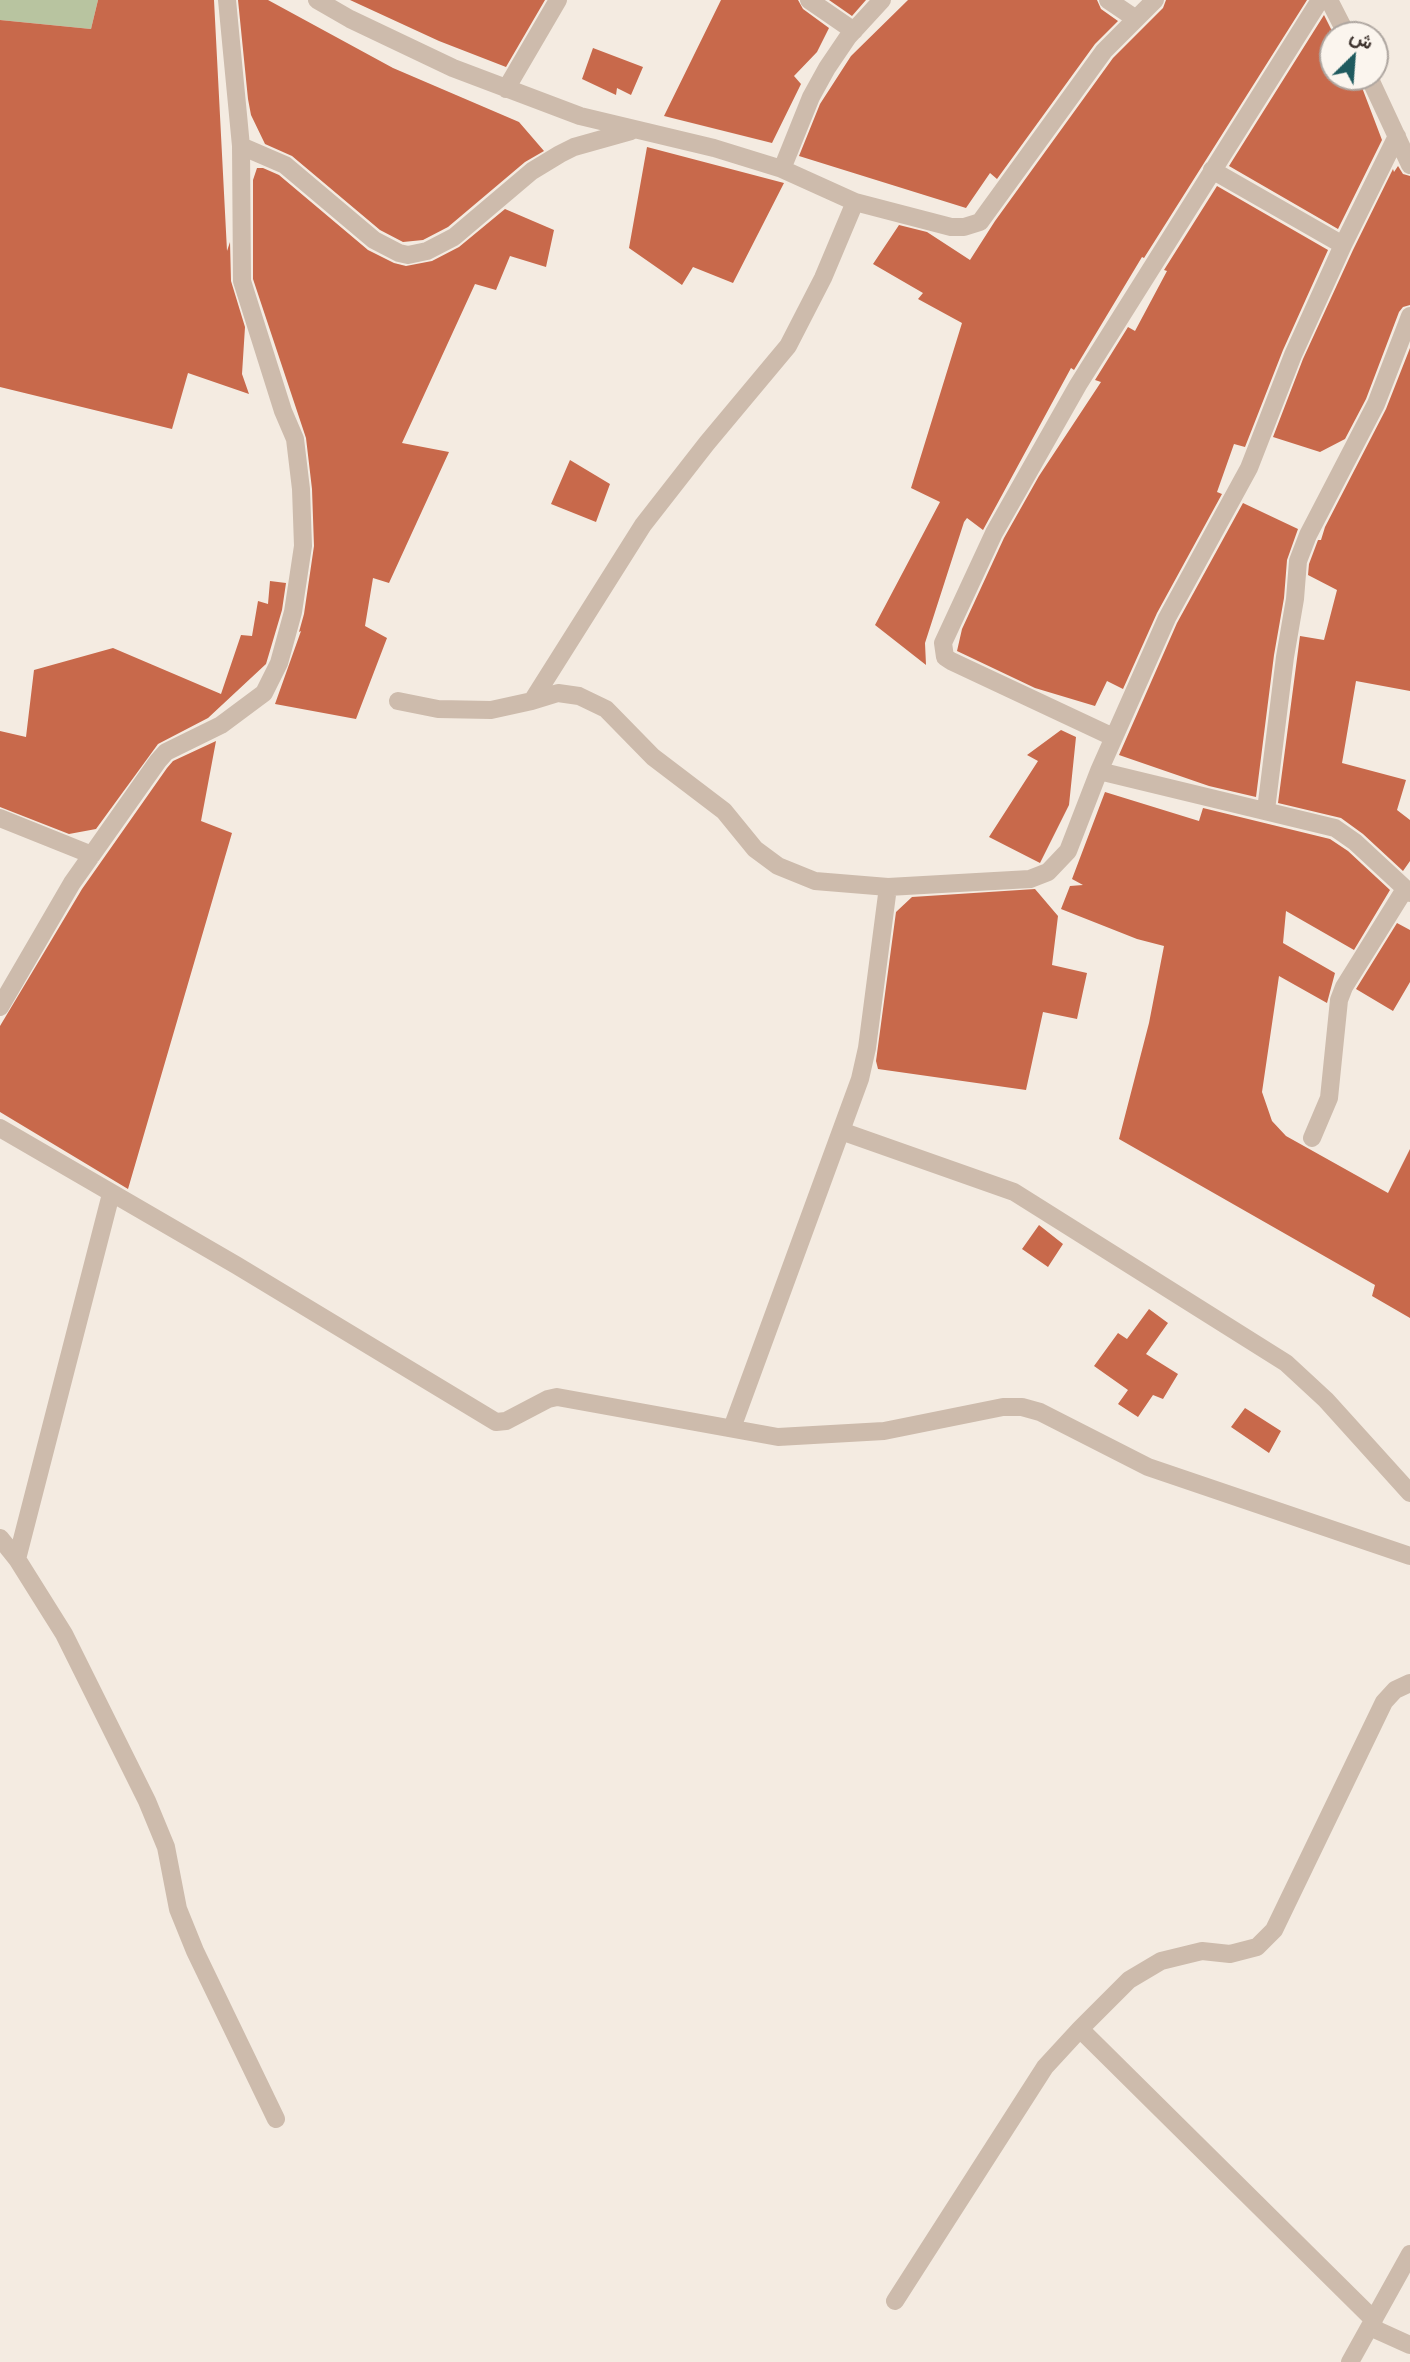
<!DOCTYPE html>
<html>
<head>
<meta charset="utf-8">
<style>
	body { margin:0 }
	#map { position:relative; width:1410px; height:2362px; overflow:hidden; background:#f4ebe1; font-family:Quicksand,Vazirmatn,sans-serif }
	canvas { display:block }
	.north { position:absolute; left:1319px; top:21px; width:70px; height:70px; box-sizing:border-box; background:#fbf5ee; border:2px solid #aea6a0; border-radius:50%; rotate:25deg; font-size:19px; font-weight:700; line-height:28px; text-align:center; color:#3b302b }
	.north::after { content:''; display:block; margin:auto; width:24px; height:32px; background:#1f5a5e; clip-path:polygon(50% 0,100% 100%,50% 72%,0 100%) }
</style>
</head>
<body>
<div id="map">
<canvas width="1410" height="2362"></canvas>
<div class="north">ش</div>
</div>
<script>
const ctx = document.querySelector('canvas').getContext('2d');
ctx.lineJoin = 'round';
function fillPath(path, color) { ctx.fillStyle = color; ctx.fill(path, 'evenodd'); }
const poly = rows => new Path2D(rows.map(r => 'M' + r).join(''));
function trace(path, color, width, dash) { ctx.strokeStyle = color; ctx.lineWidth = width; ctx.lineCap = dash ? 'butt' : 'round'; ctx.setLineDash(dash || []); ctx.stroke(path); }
fillPath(poly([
	[0,0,98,0,91,29,0,20]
]), '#b8c4a0');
fillPath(poly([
	[98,0,214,0,227,251,230,242,231,281,245,327,242,374,249,394,188,373,172,429,0,387,0,20,91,29],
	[238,0,268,0,393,68,519,122,544,151,525,162,448,227,423,240,403,242,380,230,292,156,265,144,251,115,248,99],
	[350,0,545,0,506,67,439,41],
	[721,0,798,0,803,9,829,28,817,52,794,76,801,84,772,143,664,116],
	[829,0,866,0,852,16],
	[908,0,1097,0,1101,9,1118,21,1095,44,997,179,990,173,966,208,799,156,820,104,851,56],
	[1166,0,1307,0,1144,258,1142,257,1074,370,1071,368,983,530,967,518,964,522,925,643,926,665,875,625,940,502,911,488,962,323,918,299,923,293,873,264,899,225,927,232,970,260,995,221,1113,58,1163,8],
	[1324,15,1334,35,1333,77,1358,77,1382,140,1338,229,1229,166],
	[593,48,643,67,631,95,617,88,616,95,582,79],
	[647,147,784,183,733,283,693,267,682,285,629,248],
	[1398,166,1403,174,1410,176,1410,305,1403,307,1399,312,1366,399,1345,439,1320,452,1273,437,1303,359,1353,250,1393,169,1394,172],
	[257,168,263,168,279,175,368,250,394,263,406,266,432,261,459,247,505,209,554,230,546,267,510,256,496,290,475,284,402,443,449,452,389,583,373,578,365,626,387,638,356,719,275,704,301,631,299,632,304,614,314,546,312,489,306,438,253,279,253,180],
	[1217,186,1328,250,1283,350,1245,447,1234,444,1217,492,1222,494,1157,613,1123,689,1107,681,1095,706,1035,688,957,651,962,629,1004,538,1039,476,1101,382,1095,380,1128,327,1135,331,1167,271,1164,270],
	[1410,348,1410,691,1356,681,1342,763,1406,780,1397,810,1410,820,1410,861,1403,871,1363,834,1341,818,1278,803,1300,636,1324,640,1337,590,1308,575,1309,564,1318,540,1321,540,1325,527,1386,409],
	[570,460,610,484,596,522,551,504],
	[1243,503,1298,529,1287,560,1284,598,1274,655,1256,797,1209,786,1119,755,1177,623],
	[270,581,286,583,282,610,266,664,208,718,158,744,96,829,69,834,0,807,0,731,26,737,34,670,113,648,221,694,241,635,252,636,258,601,268,604],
	[1061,730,1076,737,1069,805,1040,863,989,837,1038,761,1027,755],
	[216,741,201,821,232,833,128,1189,0,1112,0,1026,82,889,167,768,173,761],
	[1105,792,1199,821,1203,808,1330,839,1348,851,1390,890,1354,950,1286,911,1283,943,1335,973,1327,1003,1279,976,1262,1092,1272,1121,1286,1136,1388,1193,1410,1149,1410,1318,1372,1296,1375,1285,1119,1139,1149,1023,1164,946,1137,939,1061,909,1070,886,1083,885,1072,879],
	[1035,889,1058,916,1052,965,1087,973,1077,1019,1043,1012,1026,1090,878,1069,876,1061,896,912,912,897],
	[1397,923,1410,930,1410,982,1393,1011,1356,989],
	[1039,1225,1063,1244,1048,1267,1022,1249],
	[1149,1309,1168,1323,1146,1354,1178,1374,1163,1399,1153,1395,1138,1417,1118,1404,1128,1390,1094,1366,1118,1333,1127,1339],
	[1245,1408,1281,1431,1269,1453,1231,1427]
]), '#c8694b');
trace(poly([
	[317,0,350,19,453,68,580,116,714,148,782,169,855,202,951,227,964,227,980,222,1104,51,1155,0],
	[809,0,854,31],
	[1108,0,1136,19],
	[1329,0,1347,35],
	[1369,77,1410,165],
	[506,89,558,0],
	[241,146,285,165,374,240,399,253,408,255,427,251,454,237,532,171,560,154,574,147,631,131],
	[782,169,811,97,827,68,848,37,882,0],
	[1212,170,1343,245,1397,136],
	[398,701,438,709,491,710,532,701,558,693,579,696,606,709,653,757,724,811,755,849,778,866,815,881,888,887,1030,879,1048,872,1068,851,1099,771,1167,618,1249,468,1293,355,1343,245],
	[532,701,643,525,707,443,788,346,823,278,855,202],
	[1113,737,951,661,945,657,943,643,994,533,1078,385,1320,0],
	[1099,771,1335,828,1355,842,1410,893],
	[1266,810,1285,657,1295,599,1298,561,1308,535,1376,404,1410,316],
	[0,818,92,855],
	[0,1007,72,883,158,761,166,752,221,725,264,693,279,663,293,612,303,546,301,489,295,439,283,411,242,281,241,146,227,0],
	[0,1128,236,1265,496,1422,506,1421,548,1399,557,1397,778,1437,884,1431,1003,1407,1022,1407,1040,1412,1148,1467,1410,1556],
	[841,1131,1014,1192,1286,1363,1326,1400,1410,1493],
	[1312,1138,1329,1098,1339,1000,1344,987,1405,889],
	[732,1428,860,1079,867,1048,888,887],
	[0,1538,17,1559,64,1634,147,1801,166,1847,178,1909,195,1951,276,2119],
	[17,1559,111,1194],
	[1080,2029,1129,1980,1161,1961,1202,1951,1230,1954,1257,1947,1274,1930,1384,1702,1395,1690,1410,1683],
	[895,2301,1045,2067,1080,2029,1374,2320],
	[1370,2327,1410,2345],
	[1350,2362,1410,2254]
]), '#cdbbac', 18);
</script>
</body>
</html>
